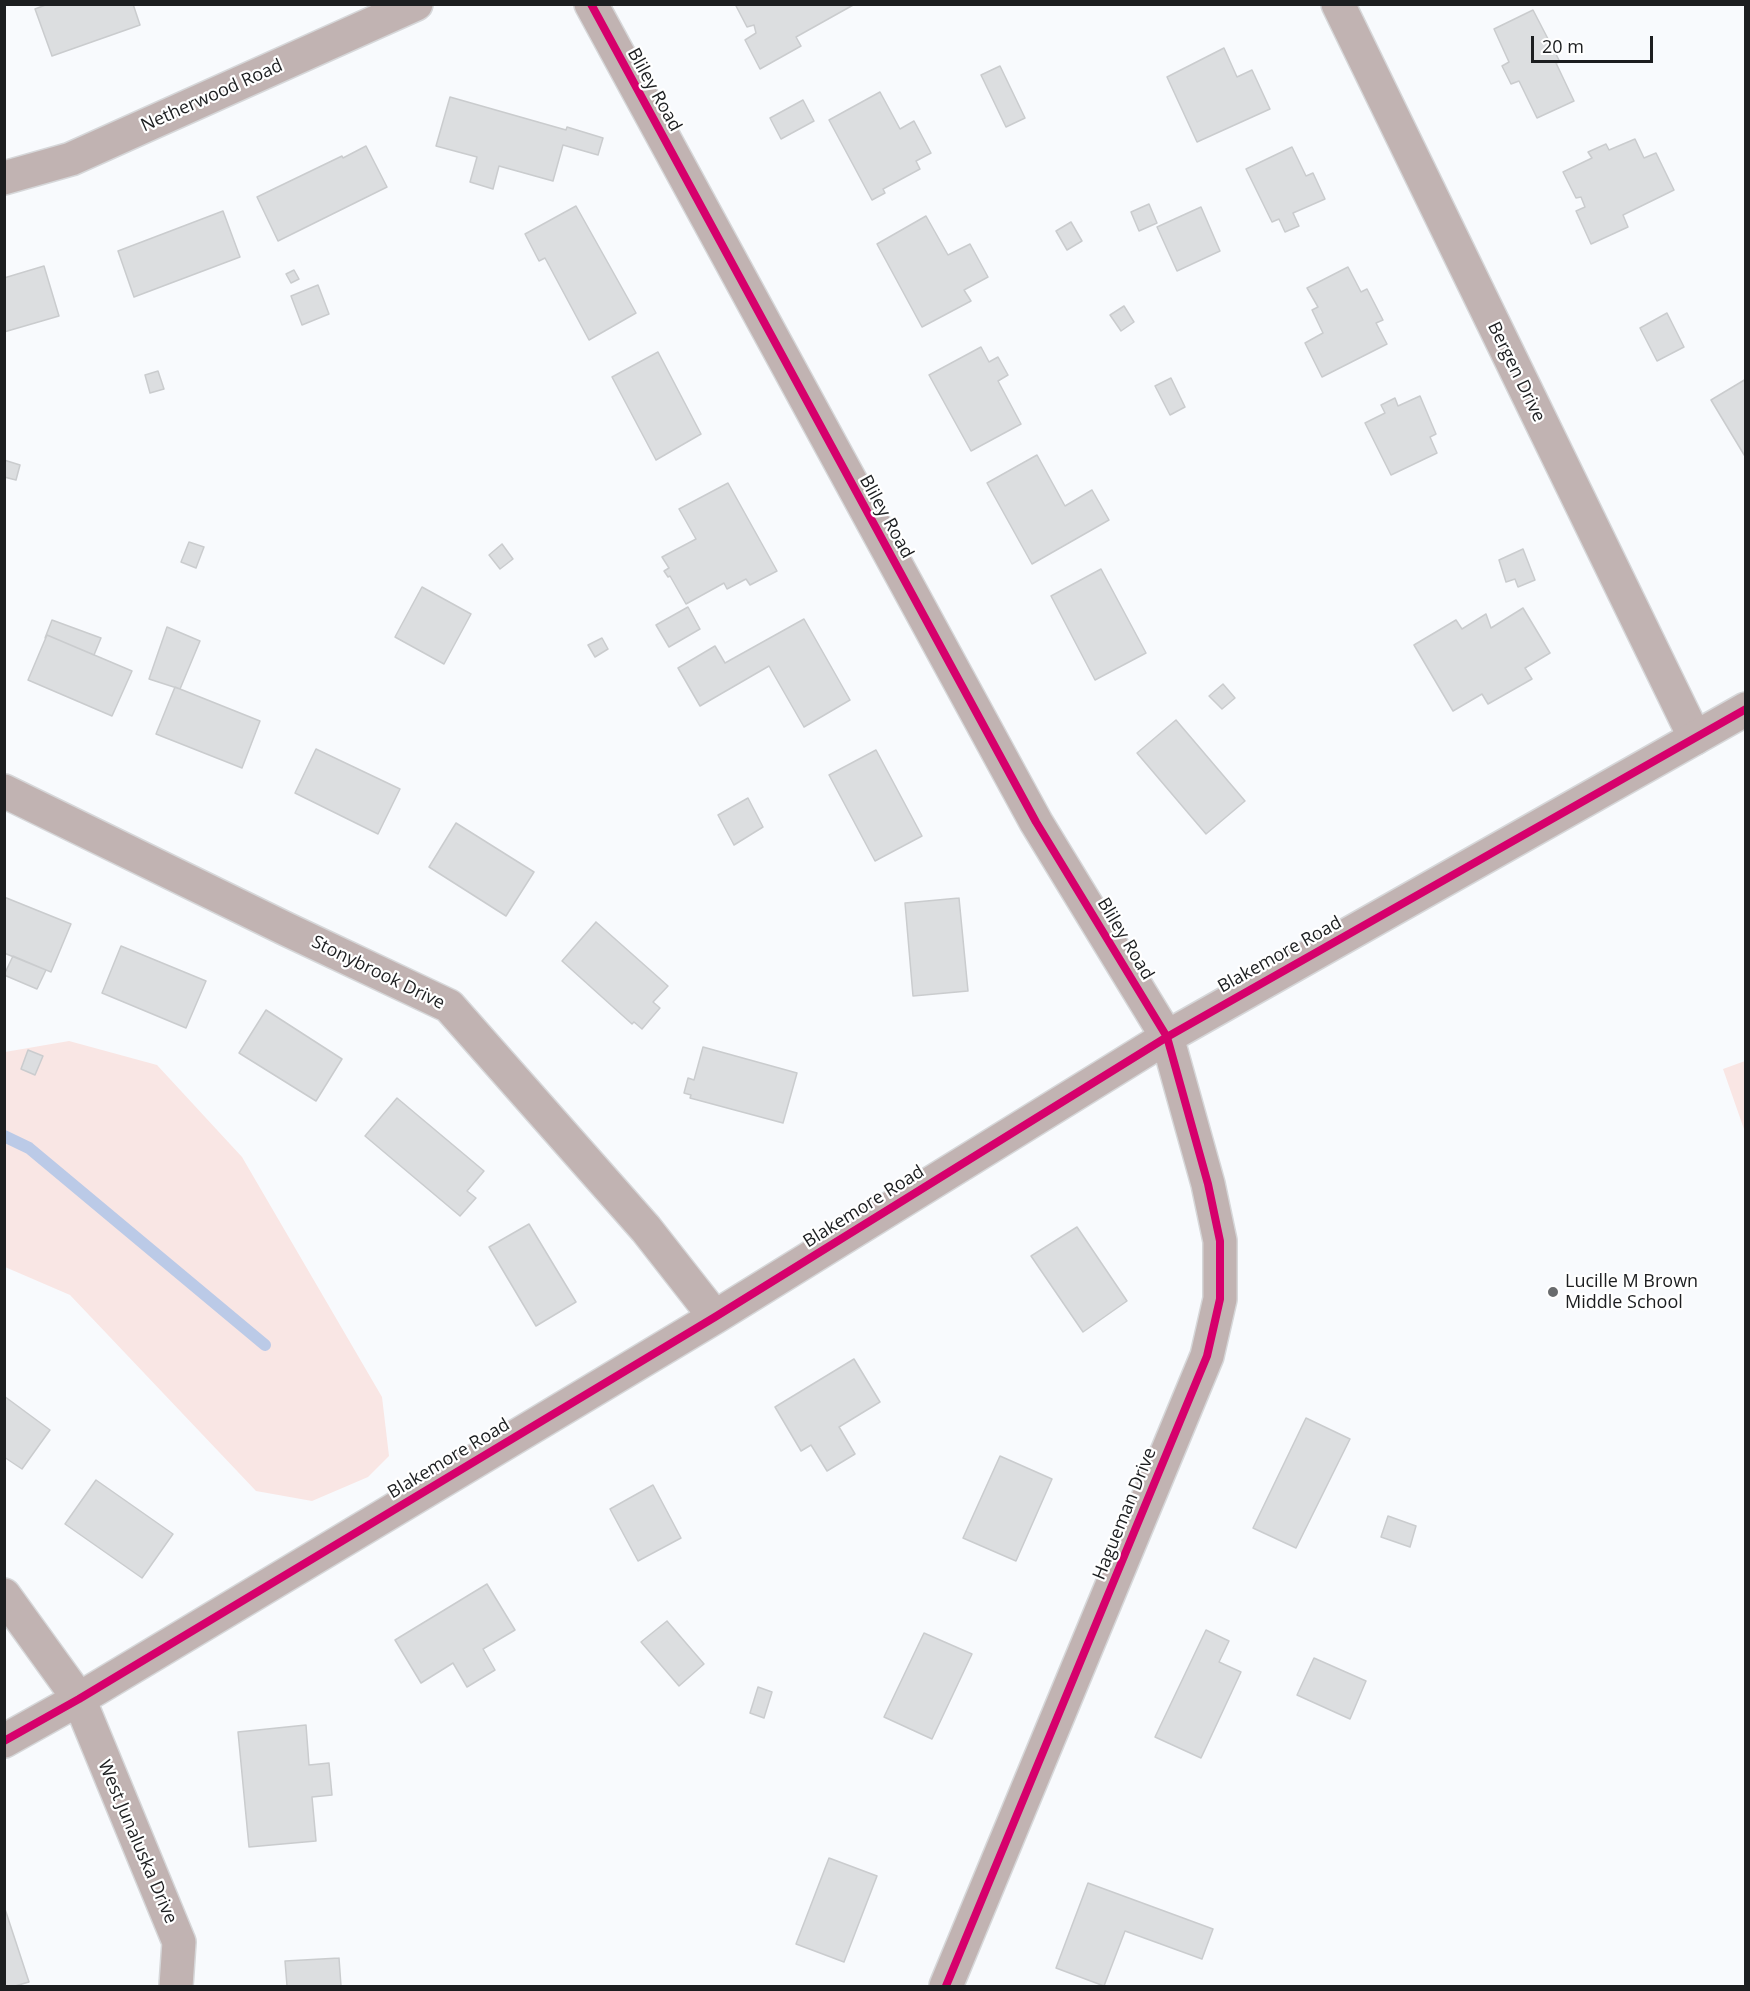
<!DOCTYPE html>
<html>
<head>
<meta charset="utf-8">
<style>
	body { margin:0 }
	#map { position:relative; width:1750px; height:1991px; overflow:hidden; background:#f8fafd; font-family:"Open Sans",sans-serif }
	canvas { display:block }
	.frame { position:absolute; inset:0; border:6px solid #1c1e20; pointer-events:none }
	.scale { position:absolute; left:1531px; top:36px; width:122px; height:27px; box-sizing:border-box; border:3px solid #1c1e20; border-top:0; padding-left:8px; font-size:18px; line-height:21px; white-space:nowrap; color:#1c1e20; -webkit-text-stroke:4px #fff; paint-order:stroke }
</style>
</head>
<body>
<div id="map">
<canvas width="1750" height="1991"></canvas>
<div class="frame"></div>
<div class="scale">20 m</div>
</div>
<script>
const ctx = document.querySelector('canvas').getContext('2d');
ctx.lineJoin = 'round';
function fillPath(path, color) { ctx.fillStyle = color; ctx.fill(path, 'evenodd'); }
const poly = rows => new Path2D(rows.map(r => 'M' + r).join(''));
function trace(path, color, width, dash) { ctx.strokeStyle = color; ctx.lineWidth = width; ctx.lineCap = dash ? 'butt' : 'round'; ctx.setLineDash(dash || []); ctx.stroke(path); }
function label(font, color, halo, rows, align = 'center') {
  ctx.font = font + ' "Open Sans",sans-serif'; ctx.lineWidth = 4.5; ctx.setLineDash([]); ctx.textBaseline = 'middle'; ctx.strokeStyle = halo; ctx.fillStyle = color; for (const [text, x, y, turn = 0] of rows) {
    ctx.save(); ctx.translate(x, y); ctx.rotate((+turn || 0) * Math.PI / 180); ctx.textAlign = isNaN(turn) ? turn : align; if (halo) ctx.strokeText(text, 0, 0); ctx.fillText(text, 0, 0); ctx.restore();
  }
}
fillPath(poly([
	[69,1041,157,1065,242,1157,382,1397,389,1456,368,1477,312,1501,256,1491,70,1295,5,1267,5,1052],
	[1745,1061,1746,1061,1745,1132,1723,1069]
]), '#f9e6e4');
trace(poly([
	[4,1136,29,1148,265,1345]
]), '#bbcae7', 12);
const building = poly([
	[48,4,133,4,140,25,52,56,35,9,48,4],
	[735,4,855,4,796,37,801,46,760,69,745,40,756,33,754,25,747,27,735,4],
	[1533,10,1560,62,1556,63,1574,101,1537,118,1519,81,1511,84,1502,66,1509,62,1494,29,1533,10],
	[1224,48,1237,77,1252,70,1270,109,1197,142,1167,77,1224,48],
	[1000,66,1025,118,1006,127,981,75,1000,66],
	[880,92,900,129,914,121,931,153,916,161,920,169,883,189,885,193,872,200,829,120,880,92],
	[450,97,566,130,567,127,603,138,598,155,563,145,553,181,499,166,493,189,470,182,477,157,436,146,450,97],
	[803,100,814,121,781,139,770,118,803,100],
	[1635,139,1644,158,1656,153,1674,190,1623,215,1628,227,1591,244,1576,211,1585,207,1581,197,1576,198,1563,172,1592,158,1588,152,1606,144,1609,150,1635,139],
	[366,146,387,187,278,241,257,197,342,156,343,158,366,146],
	[1292,147,1306,176,1313,173,1325,199,1293,213,1299,226,1285,232,1279,219,1272,222,1246,169,1292,147],
	[1149,204,1157,223,1139,231,1131,212,1149,204],
	[576,206,636,313,589,340,545,258,539,261,525,234,576,206],
	[1201,207,1220,251,1177,271,1157,227,1201,207],
	[223,211,240,257,134,297,118,251,223,211],
	[926,216,948,255,970,244,988,277,964,290,971,301,922,327,877,244,926,216],
	[1071,222,1082,241,1067,250,1056,231,1071,222],
	[44,266,59,316,4,332,4,278,44,266],
	[1348,267,1361,292,1367,289,1383,320,1376,323,1387,344,1322,377,1305,343,1323,333,1312,310,1318,307,1307,288,1348,267],
	[294,270,299,279,291,283,286,274,294,270],
	[318,285,329,314,302,325,291,296,318,285],
	[1124,306,1134,322,1121,331,1110,315,1124,306],
	[1667,313,1684,347,1657,361,1640,328,1667,313],
	[981,347,989,362,998,357,1008,375,998,381,1021,424,971,451,929,375,981,347],
	[658,352,701,434,656,460,612,377,658,352],
	[158,371,164,389,150,393,145,375,158,371],
	[1171,378,1185,407,1170,415,1155,386,1171,378],
	[1746,379,1746,458,1711,400,1746,379],
	[1420,396,1436,434,1430,437,1437,453,1391,475,1365,423,1385,413,1381,405,1395,398,1398,406,1420,396],
	[1037,455,1065,506,1092,490,1109,520,1032,564,987,483,1037,455],
	[4,460,20,465,16,480,4,477,4,460],
	[728,483,777,571,750,585,746,579,727,589,724,583,686,604,670,576,668,577,664,571,669,568,662,557,696,539,679,509,728,483],
	[189,542,204,547,196,568,181,562,189,542],
	[502,544,513,559,500,569,489,555,502,544],
	[1523,549,1535,580,1518,587,1515,579,1506,582,1499,560,1523,549],
	[1101,569,1146,653,1095,680,1051,596,1101,569],
	[422,587,471,614,444,664,395,637,422,587],
	[688,607,700,629,669,647,656,625,688,607],
	[1523,608,1550,653,1525,668,1532,679,1488,704,1482,694,1453,711,1414,645,1456,620,1462,629,1486,614,1491,628,1523,608],
	[804,619,850,700,804,727,769,666,700,706,678,668,715,646,725,663,804,619],
	[52,620,101,638,94,655,47,635,45,638,52,620],
	[167,627,200,641,180,689,149,679,167,627],
	[47,635,132,671,112,716,28,680,47,635],
	[602,638,608,649,595,657,588,645,602,638],
	[1223,684,1235,698,1222,709,1209,696,1223,684],
	[175,687,260,721,242,768,156,734,175,687],
	[1176,720,1245,801,1206,834,1137,753,1176,720],
	[316,749,400,789,378,834,295,793,316,749],
	[876,750,922,836,875,861,829,775,876,750],
	[748,798,763,827,734,845,718,815,748,798],
	[456,823,534,872,506,916,429,867,456,823],
	[4,897,71,924,51,972,4,953,4,897],
	[959,898,968,991,913,996,905,903,959,898],
	[596,922,668,986,653,1002,660,1008,642,1029,634,1022,632,1024,562,961,596,922],
	[121,946,206,981,186,1028,102,993,121,946],
	[13,956,46,970,37,989,4,975,13,956],
	[266,1010,342,1059,316,1101,239,1053,266,1010],
	[703,1047,797,1073,783,1123,690,1098,691,1095,684,1093,688,1078,694,1080,703,1047],
	[28,1050,43,1056,35,1075,21,1069,28,1050],
	[397,1098,484,1171,467,1191,476,1198,460,1216,365,1136,397,1098],
	[529,1224,576,1302,536,1326,489,1247,529,1224],
	[1077,1227,1127,1301,1083,1332,1031,1256,1077,1227],
	[854,1359,880,1402,839,1427,855,1454,827,1471,811,1445,801,1451,775,1407,854,1359],
	[4,1396,50,1430,22,1469,4,1457,4,1396],
	[1306,1418,1350,1439,1296,1548,1253,1528,1306,1418],
	[1000,1456,1052,1479,1016,1561,963,1538,1000,1456],
	[96,1480,173,1534,142,1578,65,1524,96,1480],
	[653,1485,681,1538,638,1561,610,1509,653,1485],
	[1388,1516,1416,1526,1410,1547,1381,1537,1388,1516],
	[487,1584,515,1630,483,1649,495,1670,467,1687,453,1663,421,1683,395,1640,487,1584],
	[667,1621,704,1664,679,1686,641,1642,667,1621],
	[1206,1630,1229,1641,1219,1662,1241,1672,1201,1758,1155,1737,1206,1630],
	[924,1633,972,1654,932,1739,884,1717,924,1633],
	[1314,1658,1366,1681,1350,1719,1297,1695,1314,1658],
	[758,1687,772,1692,764,1718,750,1713,758,1687],
	[306,1725,309,1765,329,1763,332,1795,312,1797,316,1841,249,1847,238,1732,306,1725],
	[829,1858,877,1876,844,1962,796,1944,829,1858],
	[1088,1883,1213,1929,1202,1959,1125,1931,1104,1986,1056,1968,1088,1883],
	[4,1906,29,1982,15,1986,4,1986,4,1906],
	[339,1958,341,1986,287,1986,285,1961,339,1958]
]);
fillPath(building, '#dcdee0');
trace(building, '#caccce', 1.5);
const minor = poly([
	[1338,4,1695,738],
	[4,178,71,159,416,4],
	[4,791,286,929,449,1006,646,1229,715,1317],
	[4,1595,79,1699,179,1942,176,1986],
	[4,1741,79,1699,715,1317,1167,1037,1208,1184,1220,1241,1220,1299,1207,1356,946,1986]
]);
const tertiary = poly([
	[591,4,1036,822,1167,1037,1746,709]
]);
trace(minor, '#d6d7d9', 36);
trace(tertiary, '#d6d7d9', 36);
trace(minor, '#c1b3b2', 33);
trace(tertiary, '#c1b3b2', 33);
trace(poly([
	[591,4,1036,822,1167,1037,1208,1184,1220,1241,1220,1299,1207,1356,946,1986],
	[4,1741,79,1699,715,1317,1167,1037,1746,709]
]), '#d6006c', 8);
for (const [x, y, r, color] of [
	[1553,1292,6,"#696b6d"]
]) { const dot = new Path2D(); dot.arc(x, y, r, 0, 2 * Math.PI); ctx.fillStyle = color; ctx.fill(dot); trace(dot, '#fff', 2); }
label('18px', '#1c1e20', '#fff', [
	["Bliley Road",654,90,61],
	["Netherwood Road",212,96,-24],
	["Bergen Drive",1516,372,64],
	["Bliley Road",886,517,61],
	["Bliley Road",1125,939,59],
	["Blakemore Road",1280,955,-29],
	["Stonybrook Drive",378,973,26],
	["Blakemore Road",864,1207,-32],
	["Blakemore Road",449,1459,-31],
	["Hagueman Drive",1125,1514,-68],
	["West Junaluska Drive",137,1842,67]
]);
label('18px', '#1c1e20', '#fff', [
	["Lucille M Brown",1565,1282],
	["Middle School",1565,1303]
], 'left');
</script>
</body>
</html>
